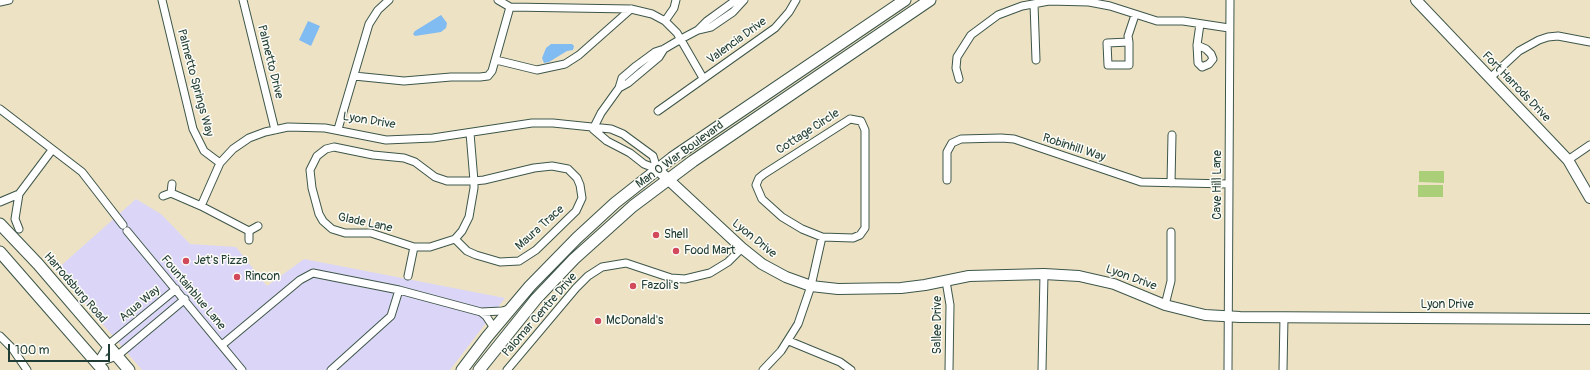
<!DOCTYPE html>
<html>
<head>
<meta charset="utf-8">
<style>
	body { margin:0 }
	#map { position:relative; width:1590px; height:370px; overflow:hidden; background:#ede3c4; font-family:Pangolin,sans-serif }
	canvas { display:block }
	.scale { position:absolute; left:8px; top:344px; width:102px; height:18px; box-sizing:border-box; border:2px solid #1f3d34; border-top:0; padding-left:5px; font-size:12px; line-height:14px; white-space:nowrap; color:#1f3d34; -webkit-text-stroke:3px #fdfcf7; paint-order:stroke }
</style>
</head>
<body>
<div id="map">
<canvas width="1590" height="370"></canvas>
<div class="scale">100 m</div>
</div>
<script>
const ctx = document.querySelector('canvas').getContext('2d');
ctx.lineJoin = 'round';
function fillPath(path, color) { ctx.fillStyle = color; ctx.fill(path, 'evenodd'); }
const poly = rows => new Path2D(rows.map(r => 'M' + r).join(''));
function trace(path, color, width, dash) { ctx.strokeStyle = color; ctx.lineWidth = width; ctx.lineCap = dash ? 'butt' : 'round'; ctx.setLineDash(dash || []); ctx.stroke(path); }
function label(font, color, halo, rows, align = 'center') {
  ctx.font = font + ' Pangolin,sans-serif'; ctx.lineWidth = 3; ctx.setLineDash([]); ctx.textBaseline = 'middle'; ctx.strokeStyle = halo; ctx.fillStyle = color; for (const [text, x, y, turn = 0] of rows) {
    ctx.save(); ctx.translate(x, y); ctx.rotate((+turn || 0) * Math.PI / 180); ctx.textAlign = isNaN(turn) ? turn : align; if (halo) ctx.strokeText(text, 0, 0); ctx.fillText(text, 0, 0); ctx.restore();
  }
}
fillPath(poly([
	[136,199,161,214,190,244,236,247,267,286,304,259,505,298,450,370,142,370,56,270]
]), '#dbd6f7');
fillPath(poly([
	[1419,171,1444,171,1444,183,1419,182],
	[1418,185,1443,185,1443,197,1418,197]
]), '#abcf78');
fillPath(poly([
	[441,15,447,23,446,28,441,32,415,36,413,34,415,31],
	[308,21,320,26,311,46,299,40],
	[551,44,572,44,574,46,573,50,567,51,549,62,544,63,542,58,546,48]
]), '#80bbf2');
const street = poly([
	[162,0,193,129,204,151,220,163],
	[243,0,275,130],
	[498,0,510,7],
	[0,2,9,0],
	[1034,4,1036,60],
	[510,7,631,9,652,14,665,21,677,33,703,78],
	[665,21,674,8,676,0],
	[698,30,707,21,736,0],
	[1129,42,1107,43,1108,65,1129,65,1129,42,1128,36,1135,15],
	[1197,45,1206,49,1211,54,1213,59,1209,64,1202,67,1198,63,1197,45,1200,24],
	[496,60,537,70,565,64,579,55,631,9],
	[354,76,404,81,451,77,480,77,488,76,492,71,510,7],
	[1490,78,1519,51,1539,40,1548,37,1558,36,1590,42],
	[959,79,956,68,957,57,971,35,998,15,1022,6,1049,1,1089,2,1110,6,1157,21,1183,21,1229,28],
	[619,88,628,83,659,57,664,49],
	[0,109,82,172,123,225],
	[658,111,775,28,789,12,796,0],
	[850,119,861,121,865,130,865,228,860,235,853,238,822,237,802,229,782,217,762,199,756,185,759,178,764,174,850,119],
	[338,129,369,24,378,10,389,0],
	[593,129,601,113,619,88,622,78,636,66,655,52,664,49,681,39,698,30,711,27,733,12,744,0],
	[593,129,607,141,630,153,644,164,657,169],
	[1568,160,1590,145],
	[947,180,947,152,952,143,961,139,1001,138,1014,139,1141,182,1229,184],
	[1171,183,1172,135],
	[171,193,201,206,249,231,258,226],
	[163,196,171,193,172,184],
	[0,202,19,194],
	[201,206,220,163,233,149,249,138,265,132,288,127,325,128,386,140,433,138,532,123,553,123,611,129,623,134,653,156,657,169],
	[19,229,15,219,19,194,52,150],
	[127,231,242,370],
	[249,231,249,240],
	[455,239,467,251,476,255,500,262,519,261,536,250,576,211,582,198,580,185,577,178,568,169,552,166,534,168,484,180,474,181,447,181,435,177,415,162,404,158,373,155,334,147,326,149,317,156,310,170,312,188,319,214,323,221,332,229,345,233,371,233,414,247,430,247,455,239,462,231,469,217,474,188,474,181,470,133],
	[408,276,414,247],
	[946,281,950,305,949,370],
	[1165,305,1171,281,1171,232],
	[481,312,486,316,494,328],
	[0,336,12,348,27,370],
	[789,341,840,362,851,370],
	[222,345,300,280,313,273,399,290],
	[97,363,117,356,185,299],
	[97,363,108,345,176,289],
	[331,370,391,316,399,290,481,312,502,311,509,309],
	[507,370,576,288,588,276,602,267,626,263,671,278,685,279,710,273,728,262,742,248],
	[763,370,781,351,798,324,811,286,822,237],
	[1042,370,1044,274],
	[1228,370,1230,0],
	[1283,370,1284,317]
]);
const secondary = poly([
	[1416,0,1568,160,1590,198],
	[657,169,742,248,762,264,786,277,811,286,838,289,901,288,925,285,969,276,1044,274,1079,276,1114,284,1165,305,1205,315,1240,317,1590,319]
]);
const primary = poly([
	[0,224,38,264,129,370],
	[0,252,103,370],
	[462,370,487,337,530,286,577,238,615,203,672,158,905,0],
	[479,370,536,299,574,259,633,206,693,161,930,0]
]);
trace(street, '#3e564a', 9);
trace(secondary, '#3e564a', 12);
trace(primary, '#3e564a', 13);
trace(street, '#fff', 7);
trace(secondary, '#fff', 10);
trace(primary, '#fff', 11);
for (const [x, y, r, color] of [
	[656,235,4,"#d1495b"],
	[676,251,4,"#d1495b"],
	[186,261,4,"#d1495b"],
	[237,277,4,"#d1495b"],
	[633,286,4,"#d1495b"],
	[598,321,4,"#d1495b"]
]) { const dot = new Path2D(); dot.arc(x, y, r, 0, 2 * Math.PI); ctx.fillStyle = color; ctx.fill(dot); trace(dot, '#fdfcf7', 1.5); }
label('12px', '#1f3d34', '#fdfcf7', [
	["Valencia Drive",737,41,-36],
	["Palmetto Drive",270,62,76],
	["Palmetto Springs Way",195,83,75],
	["Fort Harrods Drive",1516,87,46],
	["Lyon Drive",369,121,9],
	["Cottage Circle",808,132,-33],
	["Robinhill Way",1074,148,18],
	["Man O War Boulevard",680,155,-36],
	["Cave Hill Lane",1218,185,-90],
	["Glade Lane",365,223,12],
	["Maura Trace",540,228,-42],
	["Lyon Drive",754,239,39],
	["Lyon Drive",1131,278,20],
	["Harrodsburg Road",75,288,49],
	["Fountainblue Lane",193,293,50],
	["Aqua Way",140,304,-40],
	["Lyon Drive",1447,305],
	["Palomar Centre Drive",540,315,-49],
	["Sallee Drive",938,325,-90]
]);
label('12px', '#1f3d34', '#fdfcf7', [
	["Shell",664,235],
	["Food Mart",684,251],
	["Jet's Pizza",194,261],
	["Rincon",245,277],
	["Fazoli's",641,286],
	["McDonald's",606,321]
], 'left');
</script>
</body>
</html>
